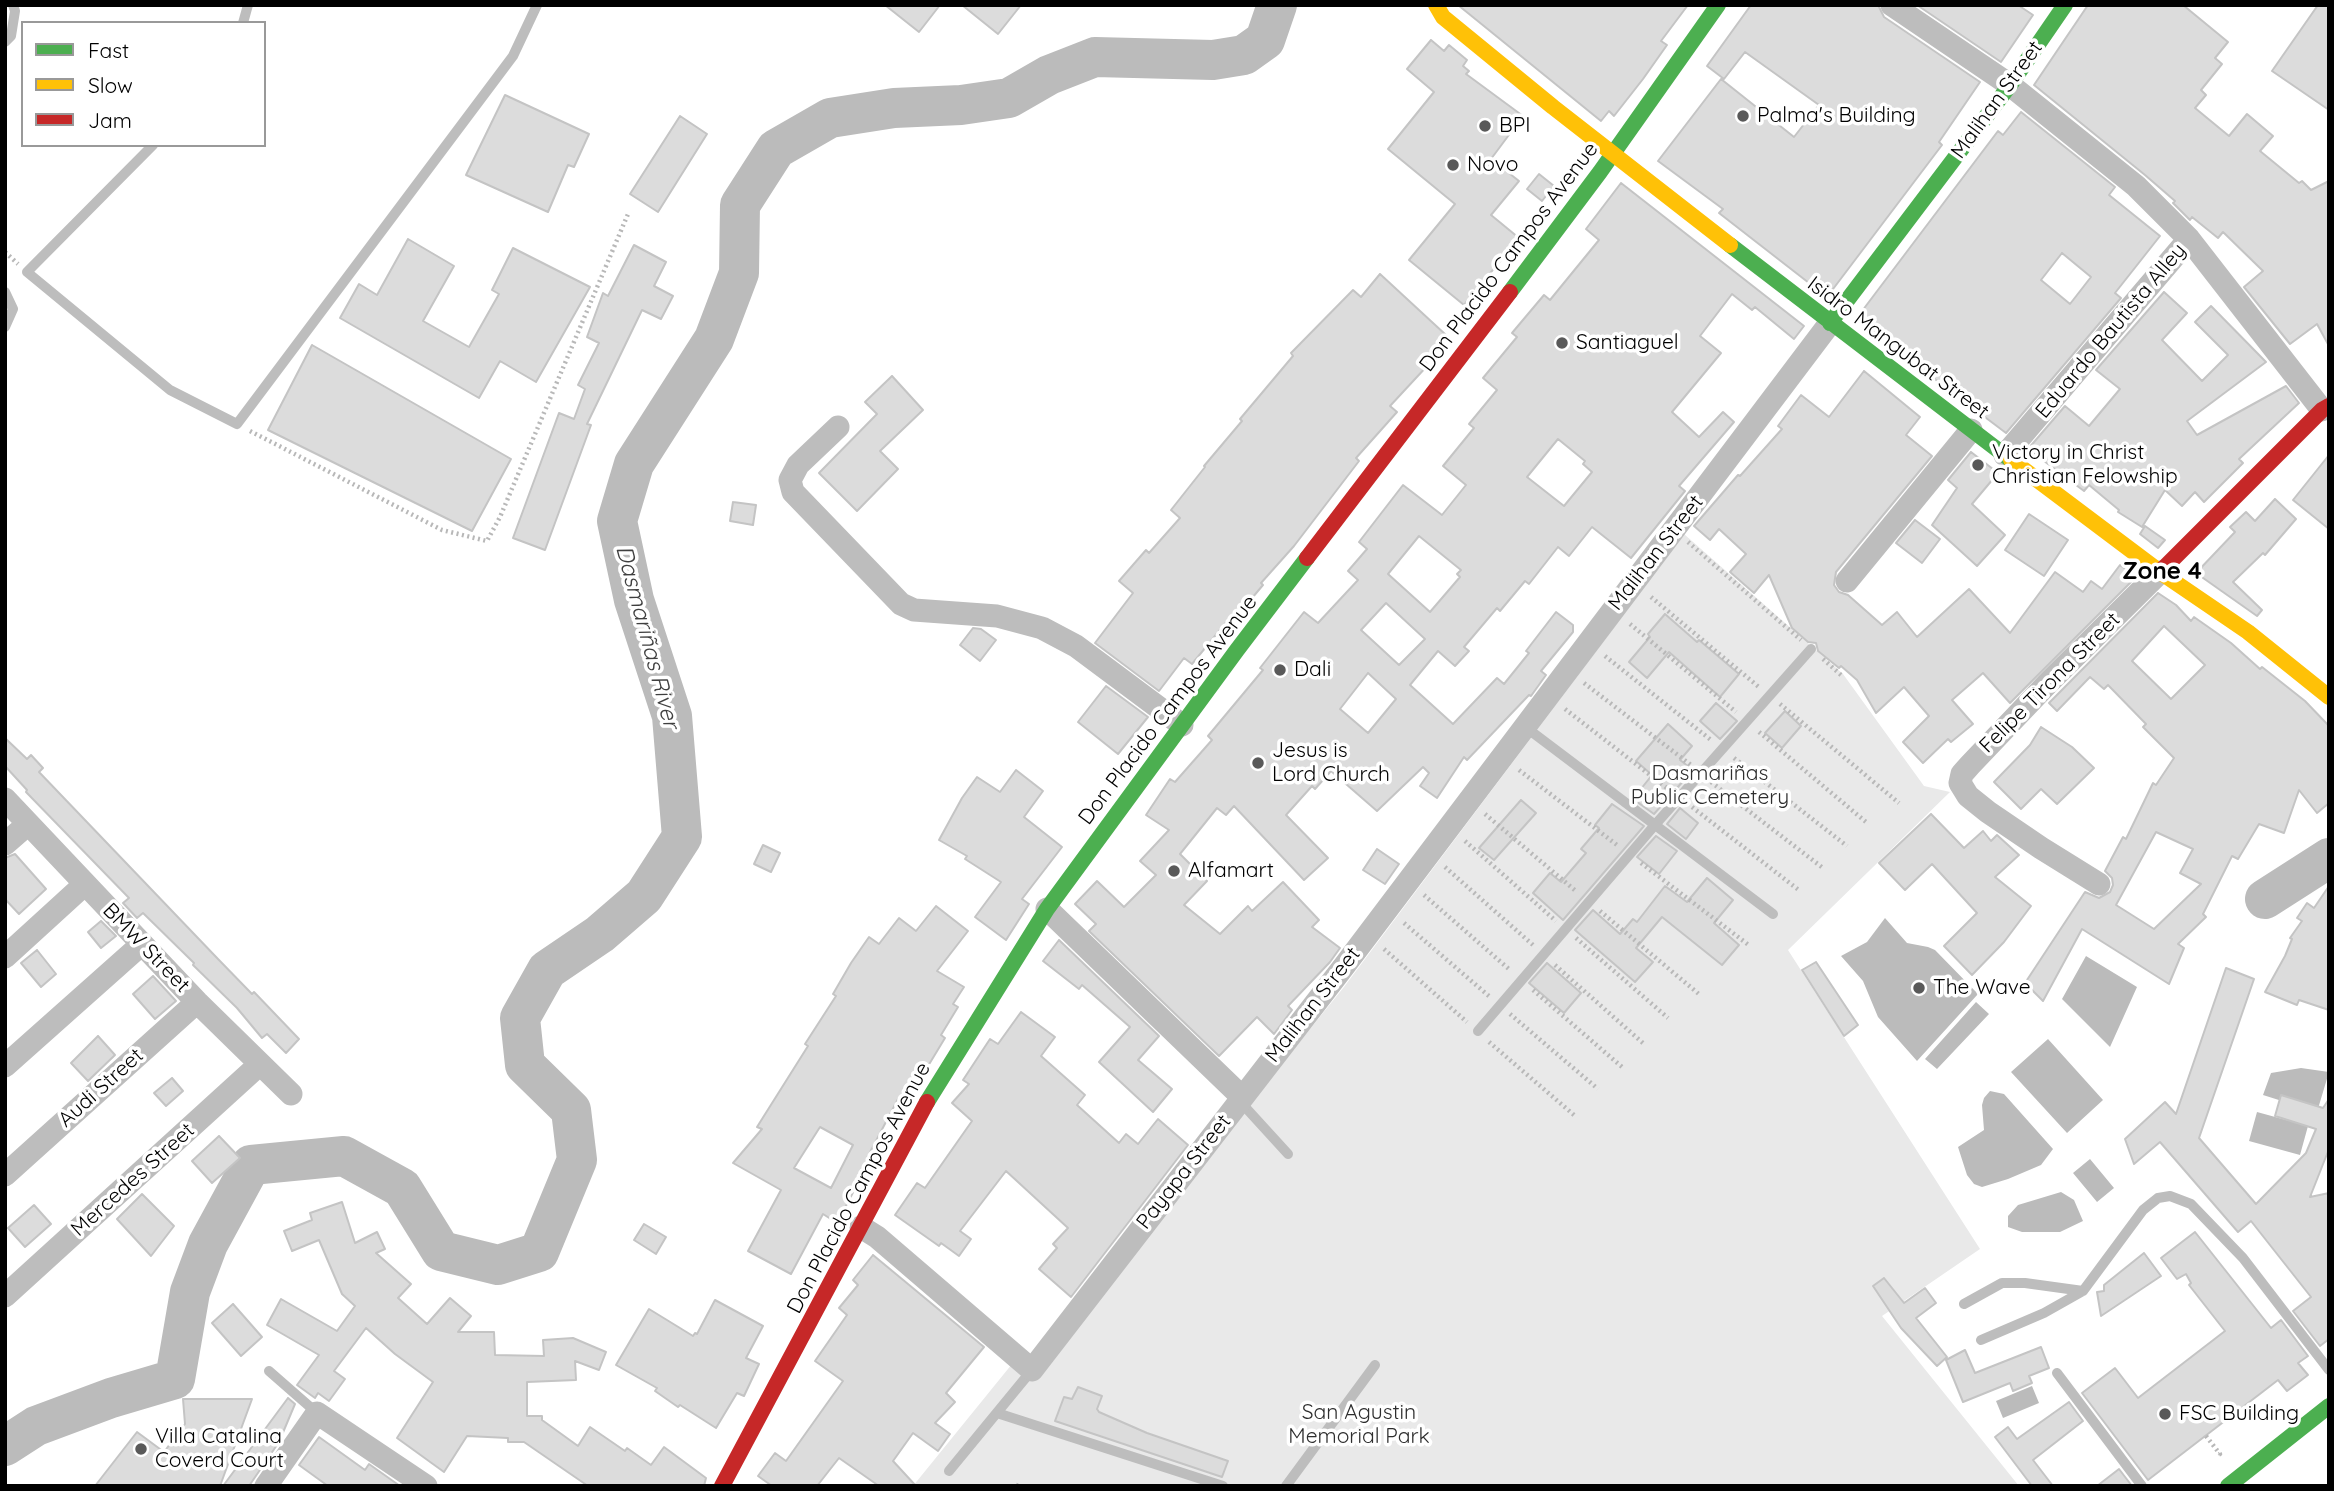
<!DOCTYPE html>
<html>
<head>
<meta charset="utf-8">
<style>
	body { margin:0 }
	#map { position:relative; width:2334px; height:1491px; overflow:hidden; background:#fff; font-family:Quicksand,sans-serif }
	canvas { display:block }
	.frame { position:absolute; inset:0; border:7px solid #000; pointer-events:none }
	.legend { position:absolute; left:21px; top:21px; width:245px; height:126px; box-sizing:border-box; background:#fff; border:2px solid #999; margin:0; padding:9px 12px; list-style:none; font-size:21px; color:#000 }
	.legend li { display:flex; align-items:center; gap:14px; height:35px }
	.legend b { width:35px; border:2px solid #999 }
</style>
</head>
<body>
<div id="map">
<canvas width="2334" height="1491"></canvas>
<div class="frame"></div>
<ul class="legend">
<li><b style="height:9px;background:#4caf50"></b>Fast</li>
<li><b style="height:9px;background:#ffc107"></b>Slow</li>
<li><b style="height:9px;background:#c62828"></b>Jam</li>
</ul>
</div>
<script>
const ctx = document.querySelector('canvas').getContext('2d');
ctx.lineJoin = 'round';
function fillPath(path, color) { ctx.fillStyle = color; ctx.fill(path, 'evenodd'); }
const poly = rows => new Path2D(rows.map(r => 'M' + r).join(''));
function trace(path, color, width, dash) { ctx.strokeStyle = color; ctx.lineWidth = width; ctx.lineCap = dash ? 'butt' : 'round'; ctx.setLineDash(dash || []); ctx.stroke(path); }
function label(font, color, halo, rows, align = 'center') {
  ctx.font = font + ' Quicksand,sans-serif'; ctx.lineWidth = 7; ctx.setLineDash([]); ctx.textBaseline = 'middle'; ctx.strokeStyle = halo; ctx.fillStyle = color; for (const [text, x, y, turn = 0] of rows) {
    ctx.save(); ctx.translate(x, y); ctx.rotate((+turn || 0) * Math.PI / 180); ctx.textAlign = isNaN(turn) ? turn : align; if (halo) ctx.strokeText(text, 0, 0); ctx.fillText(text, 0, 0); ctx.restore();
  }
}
fillPath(poly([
	[1684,534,1843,674,1924,786,1950,792,1788,950,1980,1249,1882,1316,2019,1486,913,1486,1012,1364,1047,1369,1246,1108,1344,987]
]), '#e9e9e9');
fillPath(poly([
	[1885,918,1907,943,1928,947,1935,950,1978,994,1917,1061,1878,1017,1863,981,1841,956,1867,942],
	[2086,956,2137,987,2110,1047,2062,999],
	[1976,1002,1989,1014,1937,1069,1925,1059],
	[2048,1039,2103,1100,2067,1133,2011,1072],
	[2301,1068,2329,1072,2317,1112,2263,1095,2271,1073],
	[1990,1091,2004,1094,2053,1149,2041,1165,2008,1179,1982,1187,1974,1184,1967,1175,1958,1147,1984,1130,1982,1105,1984,1098],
	[2257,1112,2308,1126,2300,1155,2249,1141],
	[2090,1159,2114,1188,2097,1202,2073,1173],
	[2061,1192,2074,1200,2083,1221,2060,1232,2022,1232,2008,1227,2008,1216,2018,1205],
	[2032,1386,2039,1403,2003,1418,1996,1401]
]), '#bbb');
trace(poly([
	[2265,899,2329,858],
	[5,1446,36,1426,111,1398,175,1379,190,1292,208,1244,251,1165,344,1156,402,1188,441,1251,498,1265,539,1252,577,1160,571,1110,525,1065,520,1018,547,970,600,934,644,896,682,837,672,716,634,600,617,521,634,464,714,339,739,273,740,205,776,149,830,118,894,108,961,105,1009,98,1049,75,1095,57,1213,60,1244,55,1265,40,1277,5]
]), '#bbb', 40);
const building = poly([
	[885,5,940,5,919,32,885,5],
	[962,5,1021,5,998,34,962,5],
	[1458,5,1688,5,1661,41,1667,45,1643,79,1614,116,1609,111,1601,121,1458,5],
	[1751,5,1878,5,1884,17,1980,82,1939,142,1942,145,1827,297,1719,213,1723,209,1658,161,1721,79,1794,137,1819,105,1745,52,1724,79,1707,66,1751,5],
	[1917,5,2018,5,2033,15,2001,62,1917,5],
	[2088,5,2183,5,2228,42,2215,58,2222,64,2201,90,2206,95,2195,108,2229,136,2247,114,2273,136,2260,151,2299,183,2302,181,2311,190,2329,181,2329,346,2317,324,2290,344,2244,287,2263,271,2223,232,2218,238,2192,217,2190,220,2173,203,2175,201,2145,175,2034,85,2088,5],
	[2318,5,2329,5,2329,110,2272,71,2318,5],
	[1431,40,1444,51,1449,45,1467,60,1463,66,1469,71,1466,74,1523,116,1491,159,1519,181,1491,215,1519,238,1464,305,1409,260,1455,204,1388,149,1434,92,1407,69,1431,40],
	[505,95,589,134,574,167,568,165,548,212,466,175,505,95],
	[2021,112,2115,187,2109,195,2160,236,2115,293,2121,298,2006,433,1920,368,1923,364,1889,337,1885,342,1856,319,1998,131,2003,135,2021,112],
	[2062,253,2091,277,2070,304,2041,280,2062,253],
	[680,116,707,134,658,212,630,194,680,116],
	[1539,174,1554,186,1542,201,1527,189,1539,174],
	[1621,183,1804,326,1794,339,1755,307,1752,310,1732,294,1700,336,1721,353,1672,412,1699,437,1723,412,1734,422,1679,486,1685,491,1631,558,1592,527,1569,556,1558,547,1529,584,1525,581,1500,611,1497,608,1464,647,1469,651,1455,666,1438,651,1410,685,1453,724,1497,678,1504,684,1529,653,1526,651,1556,612,1573,625,1573,632,1541,671,1546,675,1531,696,1529,695,1467,760,1464,757,1437,798,1420,786,1429,773,1423,767,1377,811,1331,771,1315,789,1312,786,1286,815,1328,858,1304,880,1234,806,1226,815,1217,808,1180,854,1207,881,1184,905,1220,934,1248,906,1252,911,1283,882,1319,920,1312,927,1340,948,1330,962,1288,1006,1292,1010,1274,1034,1257,1017,1219,1056,1089,931,1096,924,1075,904,1097,881,1124,907,1156,875,1140,861,1169,830,1146,815,1170,779,1175,782,1212,740,1208,736,1263,670,1260,668,1304,612,1318,623,1358,580,1348,571,1367,549,1359,542,1403,485,1442,515,1466,485,1443,466,1474,428,1469,424,1497,390,1483,378,1517,337,1512,333,1544,295,1550,300,1599,240,1586,229,1621,183],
	[1558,439,1585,461,1583,464,1592,472,1564,506,1527,477,1558,439],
	[1419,536,1461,570,1457,574,1460,577,1430,612,1388,574,1419,536],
	[1386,603,1425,639,1399,665,1361,630,1386,603],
	[1368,673,1396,699,1368,733,1340,709,1368,673],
	[408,239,454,266,423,321,469,347,499,294,492,290,513,248,590,287,536,382,500,361,479,398,340,318,359,284,377,295,408,239],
	[634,245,666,262,654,286,673,296,661,319,642,310,587,424,591,425,545,550,513,538,559,413,574,419,585,389,578,385,599,343,587,337,603,293,608,296,634,245],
	[1380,274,1446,335,1423,360,1428,365,1390,406,1397,412,1356,458,1359,461,1294,546,1261,583,1263,585,1236,617,1233,614,1192,664,1184,658,1159,691,1095,643,1133,593,1119,581,1146,550,1149,553,1180,518,1171,510,1205,467,1204,466,1242,421,1240,419,1293,356,1291,353,1353,290,1361,297,1380,274],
	[2164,292,2187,313,2162,340,2202,381,2228,355,2195,322,2211,306,2266,362,2187,421,2197,435,2286,386,2299,403,2239,459,2243,463,2204,502,2195,492,2182,506,2165,490,2142,527,2118,512,2119,510,2089,485,2084,491,2028,449,2065,406,2089,426,2120,389,2096,370,2164,292],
	[312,345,511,459,472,531,268,430,312,345],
	[1864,371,1920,417,1906,435,1932,456,1836,572,1834,585,1839,592,1848,595,1882,625,1897,612,1917,637,1969,589,2010,633,2055,572,2083,592,2091,581,2102,589,2120,565,2136,577,2010,703,1983,673,1952,700,1973,724,1951,742,1948,739,1923,763,1903,742,1929,716,1904,687,1876,713,1857,680,1841,666,1839,668,1818,651,1816,643,1808,642,1792,628,1769,575,1754,593,1730,572,1746,554,1719,529,1710,540,1694,526,1738,475,1740,476,1782,429,1778,426,1801,395,1829,417,1864,371],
	[892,376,923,410,880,451,898,469,857,511,819,473,877,414,865,402,892,376],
	[1971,452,1998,473,1972,504,2005,535,1977,566,1932,525,1957,488,1948,480,1971,452],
	[2329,455,2329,529,2293,500,2329,455],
	[2275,499,2296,519,2265,555,2263,553,2233,582,2262,610,2257,616,2196,573,2235,532,2230,527,2246,512,2255,521,2275,499],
	[733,502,756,505,753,525,730,521,733,502],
	[2029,514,2068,540,2044,576,2005,550,2029,514],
	[1915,520,1940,539,1922,563,1896,543,1915,520],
	[2145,526,2165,540,2158,548,2140,534,2145,526],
	[2158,593,2176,605,2191,621,2194,617,2231,643,2260,669,2262,667,2305,701,2329,726,2329,803,2317,813,2299,790,2284,833,2259,824,2238,859,2232,856,2203,914,2206,917,2178,944,2184,948,2169,984,2082,929,2043,1001,2025,983,2085,892,2099,898,2110,892,2113,885,2112,878,2105,871,2123,837,2126,839,2153,783,2156,785,2174,758,2143,727,2146,724,2108,685,2104,689,2090,677,2057,711,2049,703,2158,593],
	[2164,626,2205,665,2171,699,2132,661,2164,626],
	[2156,832,2193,849,2180,873,2201,884,2154,929,2116,905,2156,832],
	[1665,614,1697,642,1699,640,1739,674,1720,697,1669,652,1647,678,1629,662,1650,637,1648,634,1665,614],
	[973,628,981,629,996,640,980,661,960,645,973,628],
	[1106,686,1148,717,1118,754,1078,722,1106,686],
	[1716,703,1737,721,1720,739,1700,721,1716,703],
	[1785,711,1801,726,1782,748,1765,733,1785,711],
	[1668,724,1692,746,1680,760,1693,770,1654,814,1633,799,1652,775,1636,761,1668,724],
	[2041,727,2072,747,2094,768,2057,804,2041,789,2021,809,1994,782,2030,745,2041,727],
	[5,738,27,759,31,755,43,768,39,772,218,959,252,994,254,992,299,1039,286,1053,267,1034,262,1038,237,1008,193,965,194,963,143,913,137,918,123,903,129,898,26,792,27,790,5,766,5,738],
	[1016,770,1043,791,1024,817,1062,847,1022,899,1029,904,1006,940,975,917,1001,882,965,859,967,856,939,840,962,798,977,777,1000,792,1016,770],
	[1521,800,1536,813,1494,860,1479,848,1521,800],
	[1612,804,1644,826,1563,920,1533,893,1550,873,1561,882,1586,853,1581,849,1599,828,1595,825,1612,804],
	[1680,808,1698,823,1686,839,1667,824,1680,808],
	[1931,814,1964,848,1983,831,1991,841,1997,835,2019,855,1995,877,2031,906,2004,942,1972,975,1944,946,1977,913,1932,864,1905,890,1879,863,1931,814],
	[1656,836,1677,851,1659,874,1637,857,1656,836],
	[763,845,780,853,771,872,754,864,763,845],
	[1377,849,1399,864,1385,884,1363,870,1377,849],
	[15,854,46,889,19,914,5,899,5,858,15,854],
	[1707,878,1733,900,1714,923,1739,945,1722,965,1662,917,1636,948,1653,962,1635,982,1575,930,1593,910,1620,934,1633,919,1637,922,1665,886,1687,902,1707,878],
	[2329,886,2329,1010,2299,1000,2297,1005,2265,992,2285,956,2292,939,2290,938,2302,921,2297,918,2307,903,2314,908,2329,886],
	[936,906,968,931,937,971,964,987,953,1004,958,1007,941,1035,945,1038,905,1104,898,1099,867,1158,874,1162,863,1183,859,1181,837,1223,823,1214,791,1274,748,1251,781,1190,733,1163,762,1129,757,1127,808,1046,805,1044,836,996,833,994,851,963,869,937,879,944,899,918,916,931,936,906],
	[820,1127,853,1145,831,1188,794,1168,820,1127],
	[101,921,116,936,101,948,88,932,101,921],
	[1059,940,1159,1036,1138,1060,1172,1089,1153,1112,1099,1062,1130,1027,1082,985,1079,989,1043,961,1059,940],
	[37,950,56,974,41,987,21,963,37,950],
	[1816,962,1858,1025,1844,1036,1802,970,1816,962],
	[1547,963,1581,993,1564,1013,1529,983,1547,963],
	[2226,968,2254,979,2199,1138,2256,1204,2306,1153,2316,1129,2275,1116,2281,1095,2323,1108,2329,1099,2329,1149,2310,1197,2329,1193,2329,1339,2320,1346,2293,1311,2311,1297,2251,1221,2238,1232,2160,1142,2134,1164,2125,1139,2165,1102,2176,1114,2226,968],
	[153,976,176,1001,155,1019,133,994,153,976],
	[1021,1012,1055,1037,1041,1056,1085,1095,1077,1105,1119,1143,1126,1134,1138,1144,1158,1119,1188,1145,1071,1297,1039,1269,1057,1248,1053,1244,1068,1228,1006,1171,960,1231,971,1239,959,1256,941,1243,939,1246,895,1215,917,1183,925,1188,972,1121,952,1103,969,1084,963,1080,990,1039,998,1044,1021,1012],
	[98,1036,115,1055,88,1081,71,1063,98,1036],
	[172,1078,183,1091,166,1106,154,1093,172,1078],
	[219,1136,240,1158,212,1183,192,1161,219,1136],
	[142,1194,174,1226,151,1256,117,1219,142,1194],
	[342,1202,355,1243,377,1232,385,1249,376,1253,411,1284,398,1298,427,1324,450,1298,471,1316,458,1332,494,1332,495,1355,544,1356,543,1340,573,1338,606,1352,599,1370,575,1361,576,1380,527,1382,527,1416,542,1416,542,1420,578,1446,590,1427,625,1451,627,1448,651,1465,664,1447,706,1478,704,1486,588,1486,524,1442,508,1442,508,1438,467,1436,444,1472,397,1438,433,1382,395,1354,366,1328,334,1371,345,1379,329,1401,318,1393,315,1398,297,1385,319,1355,267,1325,281,1299,337,1331,355,1306,342,1294,319,1240,292,1251,284,1231,312,1220,310,1213,342,1202],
	[34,1205,51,1224,25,1247,8,1228,34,1205],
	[644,1224,666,1237,656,1254,634,1240,644,1224],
	[2195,1232,2271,1328,2281,1320,2308,1356,2298,1363,2308,1375,2287,1391,2278,1380,2148,1480,2082,1393,2115,1368,2138,1398,2225,1331,2189,1285,2191,1283,2186,1274,2177,1279,2161,1258,2195,1232],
	[2144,1253,2161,1276,2101,1316,2097,1292,2104,1291,2104,1285,2144,1253],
	[873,1255,984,1347,946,1393,955,1402,935,1423,950,1434,938,1451,913,1433,893,1461,916,1486,879,1486,839,1458,817,1486,772,1486,758,1476,775,1453,786,1461,843,1381,815,1361,847,1315,839,1308,858,1285,853,1280,873,1255],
	[1884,1278,1904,1303,1925,1288,1936,1303,1916,1318,1947,1357,1937,1366,1901,1328,1873,1286,1884,1278],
	[715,1300,763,1326,746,1358,759,1364,744,1396,737,1393,716,1428,680,1405,678,1407,655,1391,657,1388,616,1365,649,1309,693,1336,695,1333,697,1334,715,1300],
	[233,1304,262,1337,241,1356,212,1323,233,1304],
	[2041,1347,2049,1368,2029,1376,2032,1383,2013,1391,2010,1383,1963,1402,1946,1360,1965,1350,1975,1373,2041,1347],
	[1078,1387,1102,1396,1097,1409,1099,1412,1147,1433,1228,1461,1222,1477,1055,1421,1064,1397,1072,1399,1078,1387],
	[288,1398,295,1404,279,1442,249,1486,223,1486,288,1398],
	[183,1399,252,1399,220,1486,95,1486,137,1432,164,1452,185,1424,183,1399],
	[2069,1402,2083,1421,2033,1460,2053,1486,2032,1486,1995,1437,2008,1427,2017,1439,2069,1402],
	[319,1437,365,1470,369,1464,400,1486,328,1486,299,1465,319,1437],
	[2119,1469,2132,1486,2097,1486,2119,1469]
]);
fillPath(building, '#dcdcdc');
trace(building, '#c4c4c4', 2);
trace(poly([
	[5,252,18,264],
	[250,431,442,530,487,541,500,517,628,214],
	[1688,542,1801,640],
	[1651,597,1760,688],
	[1630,624,1736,712],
	[1605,656,1711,740],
	[1823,659,1841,675],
	[1584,683,1691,765],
	[1780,704,1899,803],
	[1565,709,1668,789],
	[1759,732,1866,822],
	[1734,758,1847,846],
	[1519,770,1617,845],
	[1711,782,1823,868],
	[1692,807,1800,891],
	[1485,814,1577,892],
	[1465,841,1556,921],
	[1641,863,1750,946],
	[1445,867,1533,945],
	[1424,895,1510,970],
	[1600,911,1700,995],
	[1404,923,1490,997],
	[1576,938,1668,1018],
	[1384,949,1467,1022],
	[1555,965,1644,1044],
	[1533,990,1622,1067],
	[1510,1014,1598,1089],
	[1489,1042,1574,1115],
	[2206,1436,2220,1454,2218,1455],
	[1016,1485,1019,1486]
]), '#b8b8b8', 4.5, [2, 3.5]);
trace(poly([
	[243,23,248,5],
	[5,42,11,36,15,11,13,5],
	[153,145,27,272,170,390,237,424,513,56,537,5],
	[5,292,13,309,5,327],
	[1524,726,1773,914],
	[1478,1031,1654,826,1811,649],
	[1243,1100,1246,1108,1288,1154],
	[1964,1304,2002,1283,2025,1283,2083,1291],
	[1981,1340,2044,1313,2083,1291,2143,1210,2158,1198,2170,1196,2191,1204,2243,1258,2329,1370],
	[269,1371,317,1413],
	[2057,1373,2142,1486],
	[997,1413,1223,1486],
	[949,1471,1032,1370],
	[1286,1486,1375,1365]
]), '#bdbdbd', 10);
trace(poly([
	[1892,5,2010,85,2136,186,2189,239,2322,410],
	[838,427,798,465,790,480,793,492,901,604,914,610,997,616,1042,628,1076,646,1182,725],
	[2005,455,2189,239],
	[1847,581,1971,430],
	[5,799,197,1002,291,1094],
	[5,844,28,824],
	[2099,884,2041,848,1988,812,1968,796,1960,783,1962,774,1970,765,2048,683,2160,572],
	[1047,909,1242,1097],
	[5,957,85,884],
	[5,1066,142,944],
	[5,1175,197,1002],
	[861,1227,877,1237,1032,1370,1345,965,1830,323],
	[5,1296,260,1064],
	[266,1486,317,1413,426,1486]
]), '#bdbdbd', 23);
trace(poly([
	[1730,245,2011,460],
	[1510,292,1600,172,1718,5],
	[1830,323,2010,85,2065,5],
	[927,1102,1047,909,1237,650,1307,558],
	[2228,1486,2329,1406]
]), '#4caf50', 16);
trace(poly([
	[1436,5,1443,17,1553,107,1730,245],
	[2011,460,2160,572,2248,632,2329,697]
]), '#ffc107', 16);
trace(poly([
	[1307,558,1510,292],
	[2160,572,2322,410,2329,406],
	[722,1486,927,1102]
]), '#c62828', 16);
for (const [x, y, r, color] of [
	[1743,116,7,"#595959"],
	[1485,126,7,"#595959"],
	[1453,165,7,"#595959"],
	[1562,343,7,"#595959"],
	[1978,465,7,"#595959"],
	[1280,670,7,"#595959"],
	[1258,763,7,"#595959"],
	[1174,871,7,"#595959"],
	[1919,988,7,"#595959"],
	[2165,1414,7,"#595959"],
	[141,1449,7,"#595959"]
]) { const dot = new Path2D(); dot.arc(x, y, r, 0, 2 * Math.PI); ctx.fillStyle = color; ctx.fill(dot); trace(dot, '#fff', 2.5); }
label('21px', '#000', '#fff', [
	["Malihan Street",1997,100,-54],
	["Don Placido Campos Avenue",1509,257,-53],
	["Eduardo Bautista Alley",2111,331,-50],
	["Isidro Mangubat Street",1898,348,37],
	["Malihan Street",1656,553,-52],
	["Felipe Tirona Street",2050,683,-45],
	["Don Placido Campos Avenue",1168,710,-53],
	["BMW Street",146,948,46],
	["Malihan Street",1313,1005,-52],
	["Audi Street",101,1088,-42],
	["Payapa Street",1184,1172,-52],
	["Mercedes Street",133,1180,-42],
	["Don Placido Campos Avenue",859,1188,-62]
]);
label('21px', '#000', '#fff', [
	["Palma's Building",1757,116],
	["BPI",1499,126],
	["Novo",1467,165],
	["Santiaguel",1576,343],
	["Victory in Christ",1992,453],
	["Christian Felowship",1992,477],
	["Dali",1294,670],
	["Jesus is",1272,751],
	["Lord Church",1272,775],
	["Alfamart",1188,871],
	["The Wave",1933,988],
	["FSC Building",2179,1414],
	["Villa Catalina",155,1437],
	["Coverd Court",155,1461]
], 'left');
label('21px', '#2e2e2e', '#fff', [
	["Dasmariñas",1710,774],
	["Public Cemetery",1710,798],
	["San Agustin",1359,1413],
	["Memorial Park",1359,1437]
]);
label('italic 23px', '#3f3f3f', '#fff', [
	["Dasmariñas River",647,637,75]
]);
label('bold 24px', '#000', '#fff', [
	["Zone 4",2162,572]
]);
</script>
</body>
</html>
